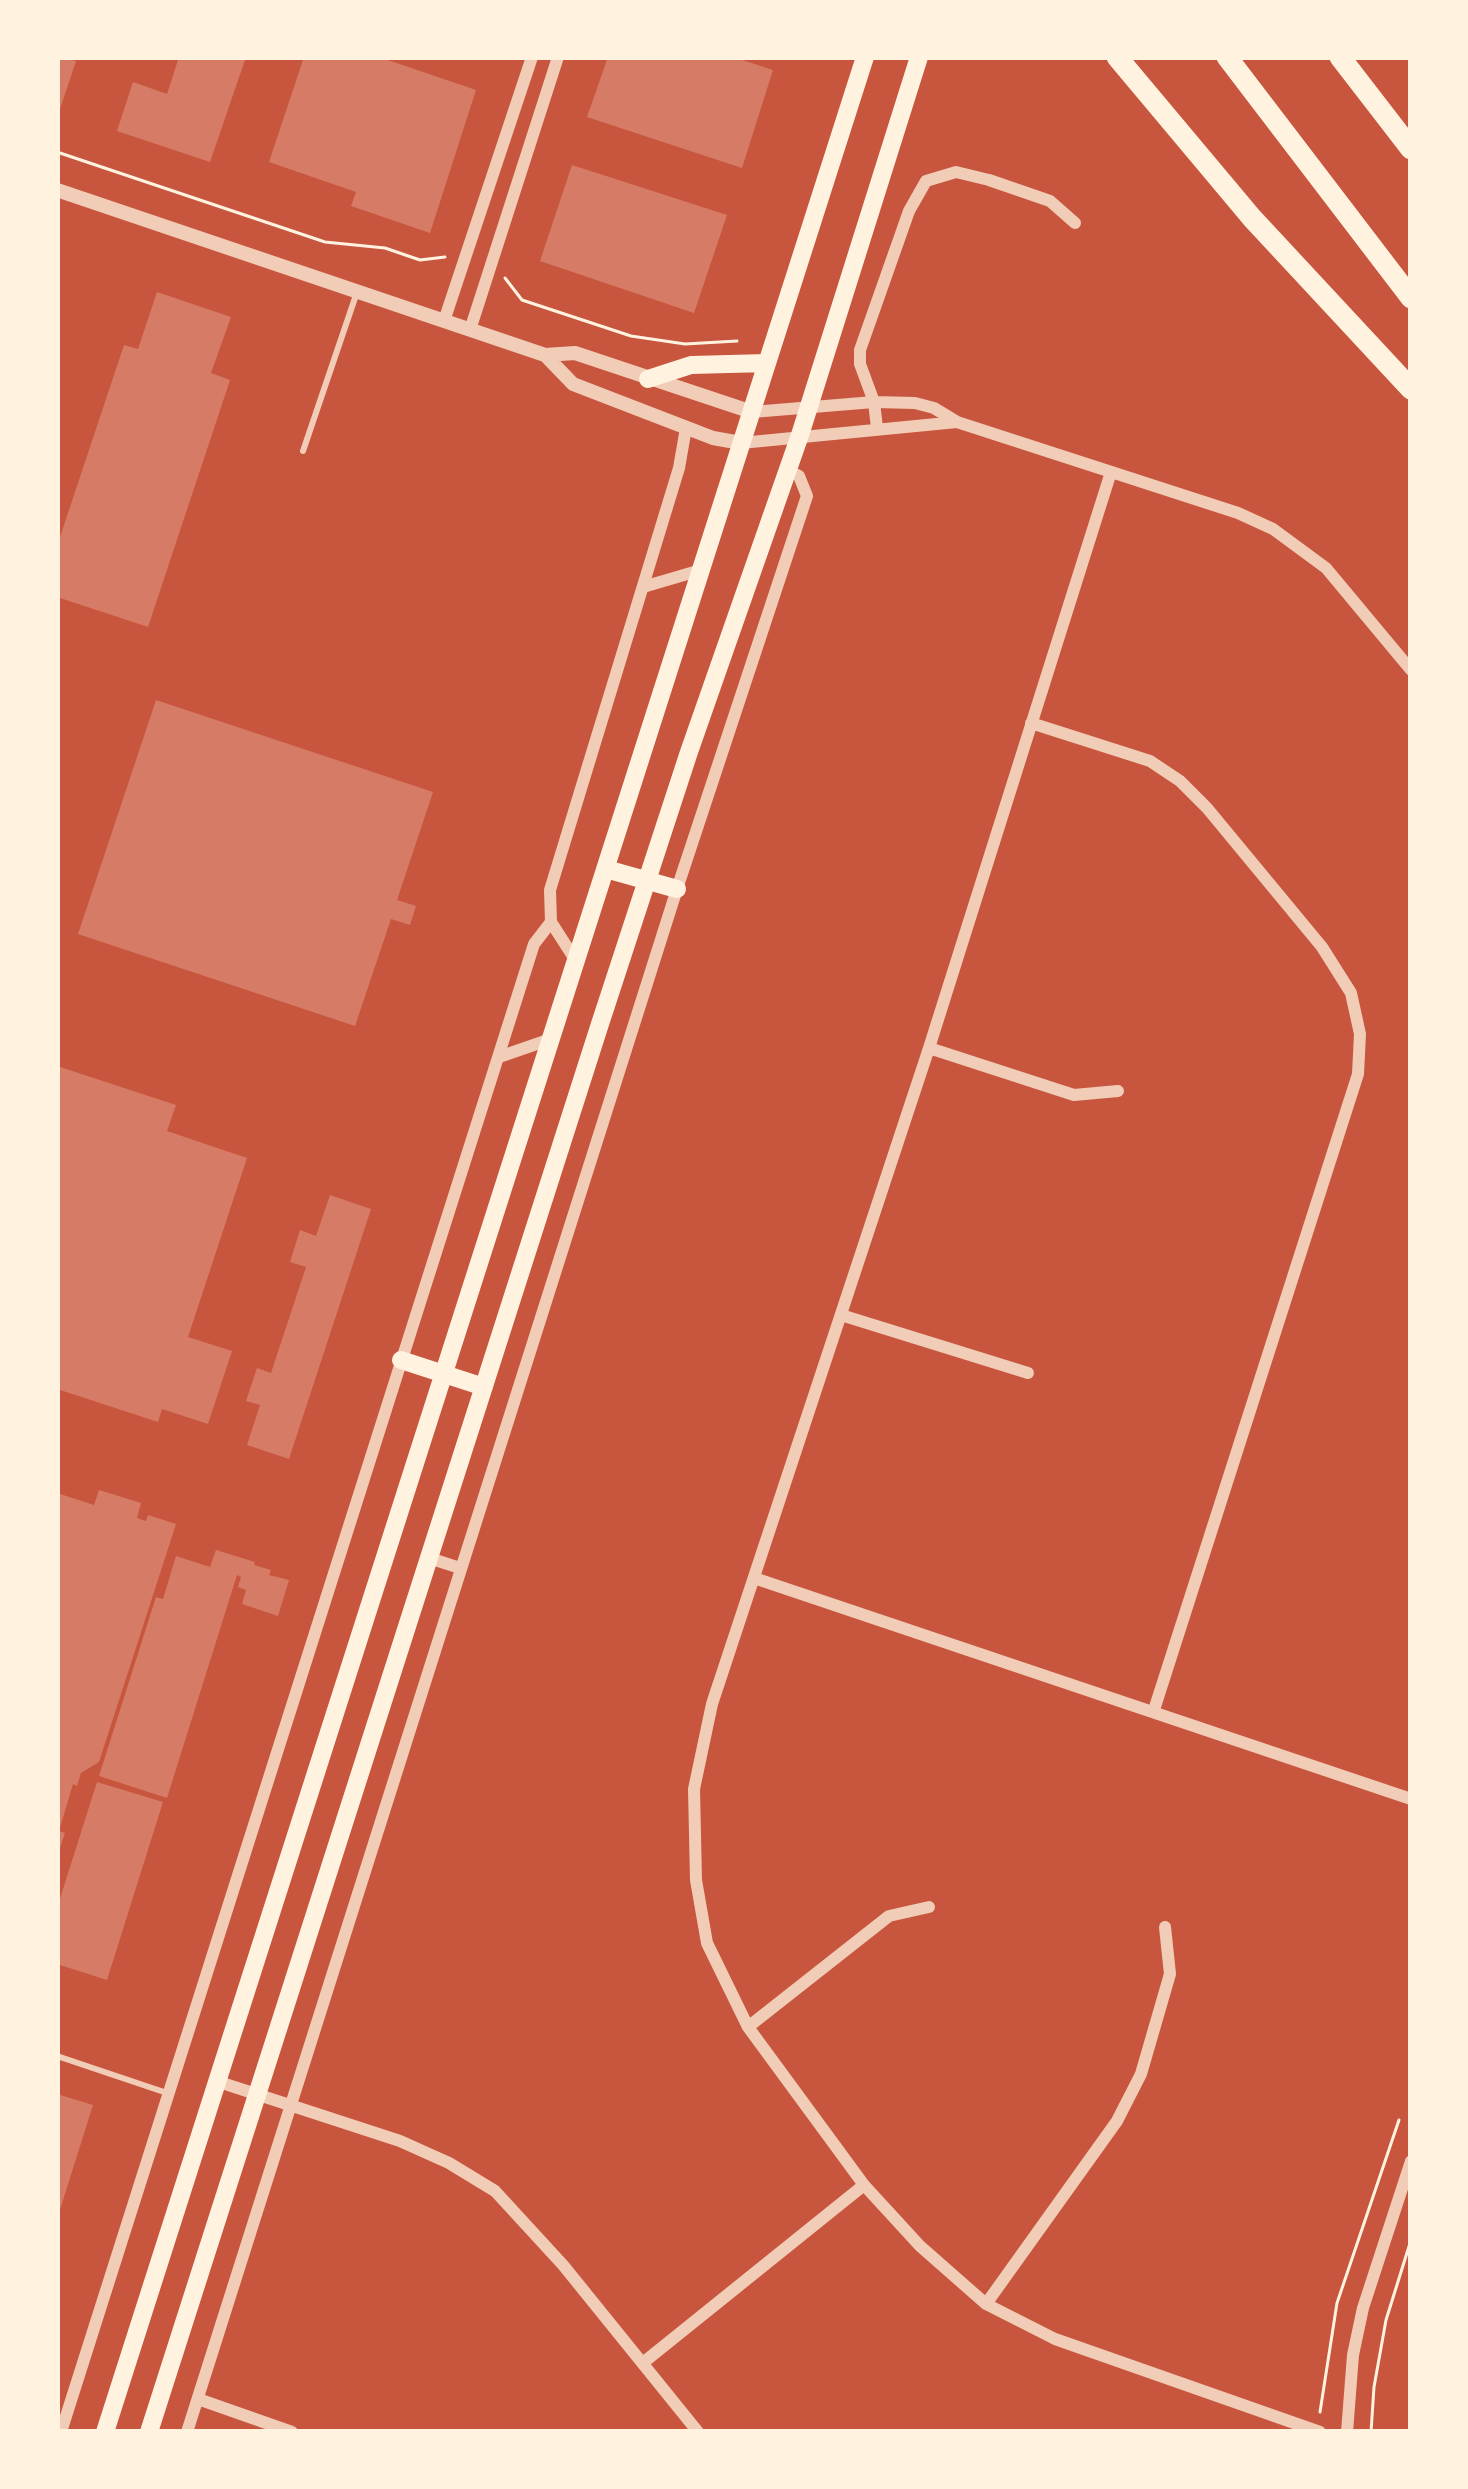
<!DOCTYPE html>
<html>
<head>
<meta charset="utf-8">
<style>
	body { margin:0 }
	#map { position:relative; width:1468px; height:2489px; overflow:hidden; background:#c8553d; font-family:"Noto Sans",sans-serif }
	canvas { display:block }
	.frame { position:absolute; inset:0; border:60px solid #fff3e0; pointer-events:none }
</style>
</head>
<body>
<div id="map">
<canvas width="1468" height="2489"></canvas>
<div class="frame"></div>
</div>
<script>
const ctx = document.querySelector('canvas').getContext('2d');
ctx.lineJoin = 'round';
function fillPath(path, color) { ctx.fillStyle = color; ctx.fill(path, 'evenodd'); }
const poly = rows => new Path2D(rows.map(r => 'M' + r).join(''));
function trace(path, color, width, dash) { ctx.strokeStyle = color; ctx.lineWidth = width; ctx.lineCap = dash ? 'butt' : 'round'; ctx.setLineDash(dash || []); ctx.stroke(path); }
fillPath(poly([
	[57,57,76,61,58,115,57,115],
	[179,57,246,57,210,162,117,131,133,82,167,94],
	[304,57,379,57,476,90,430,233,351,206,356,192,269,162],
	[608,57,733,57,773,70,742,168,587,117],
	[572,165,727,215,694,313,540,261],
	[157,292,231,317,211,373,230,380,148,627,57,597,57,546,124,345,138,349],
	[156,700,433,792,397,900,416,906,410,925,391,919,355,1026,78,934],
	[57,1066,176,1105,167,1131,247,1158,188,1337,232,1351,208,1424,162,1409,158,1422,57,1389],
	[330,1195,371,1209,289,1459,247,1445,260,1405,246,1401,257,1368,271,1373,306,1267,290,1262,300,1230,316,1236],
	[99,1490,141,1503,137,1518,146,1521,148,1515,176,1524,99,1762,81,1773,77,1786,73,1784,59,1831,65,1833,58,1854,57,1493,94,1505],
	[216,1550,255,1562,254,1565,271,1570,269,1575,289,1580,278,1616,242,1604,246,1590,238,1587,241,1577,237,1575,167,1798,99,1776,156,1597,163,1599,176,1556,210,1567],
	[97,1782,163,1802,107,1980,57,1964,57,1908],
	[57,2094,93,2105,58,2216,57,2216]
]), '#d67c66');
trace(poly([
	[57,152,325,242,385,248,420,260,445,257],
	[505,278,522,300,631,336,685,344,737,341],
	[1320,2412,1337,2303,1399,2120],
	[1371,2432,1374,2387,1386,2320,1411,2240]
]), '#fff3e0', 3);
trace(poly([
	[303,451,356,295],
	[57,2056,167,2093]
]), '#f1ccb7', 6);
trace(poly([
	[444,321,532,57],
	[470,330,558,57],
	[752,412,874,402,915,403,934,408,957,422,1238,513,1273,529,1326,568,1411,670],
	[877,428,874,402,860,364,860,350,909,211,926,181,956,172,989,180,1050,201,1075,223],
	[741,443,957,422],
	[1111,472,929,1048,712,1704,694,1789,696,1880,707,1943,748,2027,864,2185,920,2246,986,2304,1055,2339,1320,2432],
	[643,587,701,570],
	[1031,723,1150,761,1180,781,1207,808,1322,947,1351,993,1360,1034,1358,1074,1154,1710],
	[576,961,551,922,550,890,679,468,686,428],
	[929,1048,1074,1095,1118,1091],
	[499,1057,551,1039],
	[841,1315,1028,1373],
	[429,1558,460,1568],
	[757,1579,1411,1799],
	[748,2027,889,1916,929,1907],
	[216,2081,400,2141,449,2163,495,2191,563,2265,698,2432],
	[986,2304,1117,2121,1141,2074,1170,1974,1165,1927],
	[644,2362,864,2185],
	[198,2399,292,2432],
	[61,2432,534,944,551,922],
	[187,2432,677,889,807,496,799,476,788,470],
	[1347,2432,1353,2355,1363,2308,1411,2161]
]), '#f1ccb7', 12);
trace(poly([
	[57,190,545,355,575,353,752,412],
	[545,355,573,384,713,438,741,443]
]), '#f1ccb7', 14);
trace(poly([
	[648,379,691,365,767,363],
	[606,869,677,889],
	[401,1360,484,1387],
	[105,2432,865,57],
	[149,2432,599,1027,689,752,800,435,919,57]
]), '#fff3e0', 18);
trace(poly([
	[1117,57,1252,218,1411,389],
	[1227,57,1411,298],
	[1340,57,1411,149]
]), '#fff3e0', 21);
</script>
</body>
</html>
